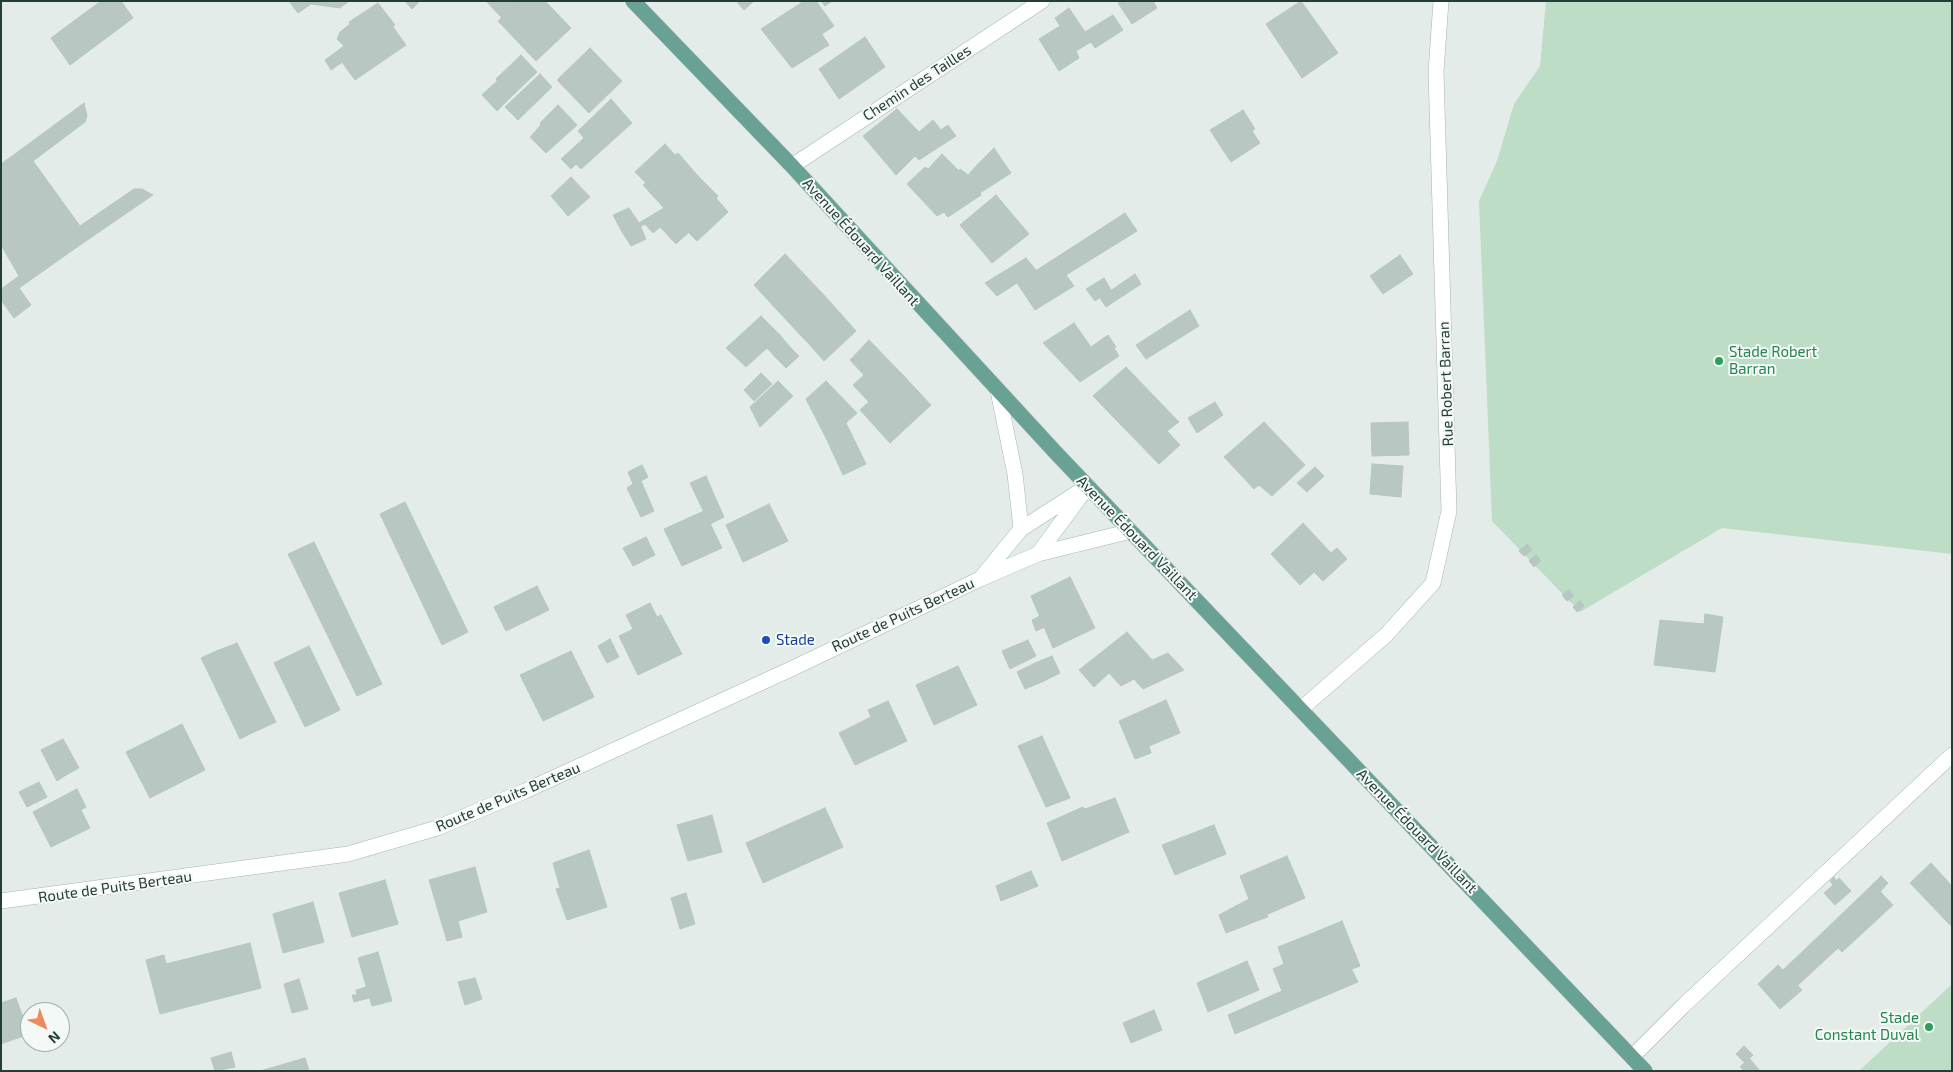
<!DOCTYPE html>
<html>
<head>
<meta charset="utf-8">
<style>
	body { margin:0 }
	#map { position:relative; width:1953px; height:1072px; overflow:hidden; background:#e3ece9; font-family:"Exo 2",sans-serif }
	canvas { display:block }
	.frame { position:absolute; inset:0; border:2px solid #233d38; pointer-events:none }
	.north { position:absolute; left:20px; top:1002px; width:50px; height:50px; box-sizing:border-box; background:#f4f9f7; border:1px solid #a0aeab; border-radius:50%; rotate:138deg; font-size:14px; font-weight:700; line-height:20px; text-align:center; color:#233d38 }
	.north::after { content:''; display:block; margin:auto; width:18px; height:22px; background:#ee8a5f; clip-path:polygon(50% 0,100% 100%,50% 72%,0 100%) }
</style>
</head>
<body>
<div id="map">
<canvas width="1953" height="1072"></canvas>
<div class="frame"></div>
<div class="north">N</div>
</div>
<script>
const ctx = document.querySelector('canvas').getContext('2d');
ctx.lineJoin = 'round';
function fillPath(path, color) { ctx.fillStyle = color; ctx.fill(path, 'evenodd'); }
const poly = rows => new Path2D(rows.map(r => 'M' + r).join(''));
function trace(path, color, width, dash) { ctx.strokeStyle = color; ctx.lineWidth = width; ctx.lineCap = dash ? 'butt' : 'round'; ctx.setLineDash(dash || []); ctx.stroke(path); }
function label(font, color, halo, rows, align = 'center') {
  ctx.font = font + ' "Exo 2",sans-serif'; ctx.lineWidth = 4; ctx.setLineDash([]); ctx.textBaseline = 'middle'; ctx.strokeStyle = halo; ctx.fillStyle = color; for (const [text, x, y, turn = 0] of rows) {
    ctx.save(); ctx.translate(x, y); ctx.rotate((+turn || 0) * Math.PI / 180); ctx.textAlign = isNaN(turn) ? turn : align; if (halo) ctx.strokeText(text, 0, 0); ctx.fillText(text, 0, 0); ctx.restore();
  }
}
fillPath(poly([
	[1546,1,1952,1,1952,554,1722,528,1580,612,1492,521,1479,201,1497,161,1514,104,1540,66],
	[1952,984,1952,1071,1859,1071]
]), '#bdddc7');
const building = poly([
	[101,1,121,1,133,18,70,65,51,38,101,1],
	[289,1,349,1,340,8,311,4,298,13,289,1],
	[405,1,420,1,412,9,405,1],
	[486,1,521,1,502,18,486,1],
	[521,1,545,1,571,28,536,61,498,21,521,1],
	[736,1,754,1,744,10,736,1],
	[803,1,816,1,834,26,822,34,801,3,803,1],
	[821,1,832,1,825,6,821,1],
	[1121,1,1153,1,1157,8,1132,24,1118,3,1121,1],
	[1301,1,1338,53,1302,78,1266,24,1301,1],
	[378,3,395,25,331,70,325,60,344,46,337,39,340,32,350,24,349,22,378,3],
	[801,3,829,45,792,68,761,29,801,3],
	[1069,8,1085,32,1113,15,1123,30,1095,48,1091,42,1076,51,1079,58,1059,71,1039,39,1060,26,1055,18,1069,8],
	[393,27,406,45,355,80,342,62,393,27],
	[865,37,885,67,839,99,819,69,865,37],
	[590,48,622,81,589,113,557,80,590,48],
	[521,55,537,72,511,97,496,79,521,55],
	[540,74,552,87,518,120,505,107,540,74],
	[497,81,511,97,497,111,482,95,497,81],
	[611,99,632,123,581,169,576,164,571,169,561,159,584,138,578,131,611,99],
	[84,103,87,116,85,122,33,161,80,226,134,189,142,189,153,195,80,245,15,154,84,103],
	[558,105,577,125,546,153,530,137,541,125,540,123,558,105],
	[897,109,919,132,933,120,941,130,948,125,956,136,919,160,915,156,896,175,863,136,897,109],
	[1243,110,1255,129,1223,150,1210,130,1243,110],
	[1252,131,1260,143,1231,162,1223,150,1252,131],
	[665,144,675,155,678,153,698,176,664,208,643,185,646,183,635,172,665,144],
	[994,148,1000,157,986,171,978,164,994,148],
	[15,154,80,245,19,288,31,305,14,318,1,300,1,289,19,276,1,245,1,164,15,154],
	[942,154,959,171,960,169,968,175,978,164,986,171,1000,157,1011,173,980,193,981,195,948,217,944,212,937,216,907,184,925,167,928,169,942,154],
	[698,176,718,196,716,198,728,212,709,230,696,217,684,228,664,208,698,176],
	[571,177,590,197,568,216,551,196,571,177],
	[996,195,1029,234,992,263,960,225,996,195],
	[629,208,639,223,622,232,613,215,629,208],
	[664,208,689,232,676,244,660,227,653,233,645,224,640,227,639,223,664,208],
	[1125,213,1137,231,1066,275,1074,286,1035,310,1017,283,1125,213],
	[696,217,709,230,697,241,684,228,696,217],
	[639,223,646,239,631,246,622,232,639,223],
	[785,254,822,293,790,324,754,285,785,254],
	[1400,255,1413,274,1383,294,1370,276,1400,255],
	[1026,258,1036,270,1017,283,997,296,985,283,1026,258],
	[1135,274,1141,284,1106,307,1100,298,1135,274],
	[1104,278,1111,290,1095,301,1086,289,1104,278],
	[822,293,840,313,808,343,790,324,822,293],
	[1190,310,1199,326,1146,359,1136,345,1190,310],
	[840,313,856,331,824,361,808,343,840,313],
	[761,316,780,335,767,348,748,328,761,316],
	[1074,323,1091,347,1108,335,1116,347,1114,348,1119,356,1080,382,1043,343,1074,323],
	[748,328,767,348,746,367,726,348,748,328],
	[780,335,789,346,776,358,767,348,780,335],
	[869,340,901,373,869,402,853,385,864,375,850,360,869,340],
	[789,346,799,356,786,368,776,358,789,346],
	[1126,367,1154,396,1121,425,1093,396,1126,367],
	[761,373,772,384,754,401,744,390,761,373],
	[901,373,931,405,890,443,860,410,901,373],
	[778,381,793,396,760,427,750,407,778,381],
	[826,381,857,413,827,440,806,399,826,381],
	[1154,396,1179,422,1167,431,1180,445,1159,464,1121,425,1154,396],
	[1215,402,1223,415,1197,433,1188,418,1215,402],
	[1264,422,1305,465,1272,496,1259,485,1254,489,1224,457,1264,422],
	[1408,422,1409,455,1372,456,1371,423,1408,422],
	[846,423,866,464,843,475,827,440,846,423],
	[1372,464,1403,466,1401,497,1370,494,1372,464],
	[642,465,648,477,641,481,654,511,641,517,627,488,633,484,628,472,642,465],
	[1315,467,1324,476,1307,492,1297,483,1315,467],
	[706,476,715,497,700,504,690,483,706,476],
	[715,497,724,517,710,524,700,504,715,497],
	[405,502,468,632,442,645,380,514,405,502],
	[769,504,788,541,743,562,726,525,769,504],
	[704,511,722,548,682,566,664,529,704,511],
	[1303,523,1331,553,1337,548,1347,559,1323,581,1314,572,1300,585,1271,554,1303,523],
	[646,537,655,555,633,566,623,548,646,537],
	[314,542,382,684,357,696,288,554,314,542],
	[1527,544,1532,550,1524,556,1519,551,1527,544],
	[1536,555,1541,561,1534,567,1529,561,1536,555],
	[1070,577,1095,628,1053,648,1031,596,1070,577],
	[537,586,549,610,506,631,494,607,537,586],
	[1569,590,1574,596,1567,601,1562,595,1569,590],
	[1580,601,1584,606,1577,612,1573,607,1580,601],
	[650,603,657,617,633,629,626,615,650,603],
	[1705,614,1723,617,1715,672,1654,665,1660,620,1704,624,1705,614],
	[661,615,682,654,638,675,619,636,661,615],
	[1040,616,1045,627,1036,631,1032,620,1040,616],
	[1127,632,1152,660,1168,653,1184,670,1143,689,1134,679,1121,686,1109,673,1094,687,1079,670,1127,632],
	[610,639,619,657,607,663,598,646,610,639],
	[1028,640,1036,656,1010,669,1002,651,1028,640],
	[237,643,243,655,220,664,214,652,237,643],
	[309,646,340,710,305,727,274,663,309,646],
	[571,651,594,697,543,721,520,675,571,651],
	[214,652,220,664,207,670,201,658,214,652],
	[243,655,276,722,252,733,220,664,243,655],
	[1052,656,1060,673,1044,681,1035,663,1052,656],
	[1035,663,1044,681,1025,689,1017,672,1035,663],
	[220,664,252,733,240,739,207,670,220,664],
	[958,666,977,705,934,725,916,685,958,666],
	[1166,700,1180,733,1149,746,1151,753,1135,759,1119,721,1166,700],
	[888,701,907,741,855,765,839,733,871,717,868,710,888,701],
	[182,724,205,770,150,798,126,752,182,724],
	[1042,736,1070,798,1046,807,1018,746,1042,736],
	[63,739,68,748,55,755,66,775,57,781,41,750,63,739],
	[68,748,79,768,66,775,55,755,68,748],
	[39,782,47,797,27,807,19,792,39,782],
	[77,789,86,807,81,810,90,828,51,847,33,812,77,789],
	[1115,798,1129,832,1062,861,1047,823,1083,807,1085,809,1115,798],
	[825,808,843,847,763,883,746,843,825,808],
	[712,815,722,852,688,861,677,825,712,815],
	[1214,825,1226,854,1175,875,1162,845,1214,825],
	[589,850,607,907,567,920,556,889,560,888,553,863,589,850],
	[1287,856,1290,863,1271,871,1268,864,1287,856],
	[1290,863,1305,898,1268,914,1266,912,1260,915,1262,919,1226,933,1219,915,1249,899,1240,876,1268,864,1271,871,1290,863],
	[1931,863,1952,886,1951,926,1910,883,1931,863],
	[475,867,487,912,458,921,462,937,447,941,429,880,475,867],
	[1031,871,1038,886,1001,901,996,886,1031,871],
	[1881,876,1888,883,1880,892,1873,884,1881,876],
	[1834,877,1836,881,1839,878,1851,891,1835,905,1824,893,1833,885,1830,881,1834,877],
	[385,880,398,924,352,937,339,893,385,880],
	[1873,884,1893,905,1842,952,1823,932,1873,884],
	[686,893,695,924,680,929,671,898,686,893],
	[313,902,324,942,283,953,273,914,313,902],
	[1266,912,1268,917,1262,919,1260,915,1266,912],
	[1342,921,1360,966,1336,975,1318,931,1342,921],
	[1318,931,1336,975,1352,970,1358,982,1235,1034,1228,1015,1282,991,1273,969,1284,964,1278,947,1318,931],
	[1823,932,1838,948,1797,986,1783,970,1823,932],
	[250,943,261,988,160,1014,146,960,164,955,166,964,250,943],
	[378,952,392,1001,372,1006,358,958,378,952],
	[1247,961,1259,990,1208,1012,1197,983,1247,961],
	[1778,965,1802,990,1780,1009,1758,984,1778,965],
	[475,978,482,999,465,1005,458,982,475,978],
	[299,979,308,1009,292,1013,284,984,299,979],
	[366,987,369,998,354,1002,352,995,357,995,356,990,366,987],
	[16,998,29,1034,1,1044,1,1003,16,998],
	[1154,1010,1162,1030,1131,1043,1123,1023,1154,1010],
	[1744,1046,1753,1055,1745,1063,1736,1054,1744,1046],
	[231,1052,235,1067,215,1071,211,1058,231,1052],
	[305,1058,309,1071,260,1071,305,1058],
	[1749,1058,1760,1071,1744,1071,1740,1067,1749,1058]
]);
fillPath(building, '#b8c7c2');
trace(building, '#b6c6c0', 1);
const lane = poly([
	[1632,1057,1683,1006,1952,755]
]);
const street = poly([
	[792,166,1042,1],
	[1301,709,1386,635,1433,583,1449,511,1436,72,1441,1]
]);
const secondary = poly([
	[1021,529,1080,491],
	[1038,554,1088,486],
	[981,578,1021,529,1015,474,998,391],
	[1,901,348,854,437,828,525,791,791,669,980,579,1038,554,1131,531]
]);
const primary = poly([
	[633,1,792,166,1057,454,1645,1071]
]);
trace(lane, '#a6b4b0', 16);
trace(street, '#a6b4b0', 16);
trace(secondary, '#a2b8b1', 16);
trace(primary, '#c1c9c7', 16);
trace(lane, '#fff', 15);
trace(street, '#fff', 15);
trace(secondary, '#fff', 15);
trace(primary, '#69a195', 15);
for (const [x, y, r, color] of [
	[1719,361,5,"#2e9e5b"],
	[766,640,5,"#1a4fb4"],
	[1929,1027,5,"#2e9e5b"]
]) { const dot = new Path2D(); dot.arc(x, y, r, 0, 2 * Math.PI); ctx.fillStyle = color; ctx.fill(dot); trace(dot, '#f4f9f7', 2); }
label('15px', '#233d38', '#f4f9f7', [
	["Chemin des Tailles",917,83,-33],
	["Avenue Édouard Vaillant",861,242,48],
	["Rue Robert Barran",1446,384,-92],
	["Avenue Édouard Vaillant",1137,538,46],
	["Route de Puits Berteau",903,615,-25],
	["Route de Puits Berteau",508,797,-23],
	["Avenue Édouard Vaillant",1417,831,46],
	["Route de Puits Berteau",115,887,-8]
]);
label('15px', '#27864d', '#f4f9f7', [
	["Stade Robert",1729,352],
	["Barran",1729,369],
	["Stade",1919,1018,"right"],
	["Constant Duval",1919,1035,"right"]
], 'left');
label('15px', '#164399', '#f4f9f7', [
	["Stade",776,640]
], 'left');
</script>
</body>
</html>
